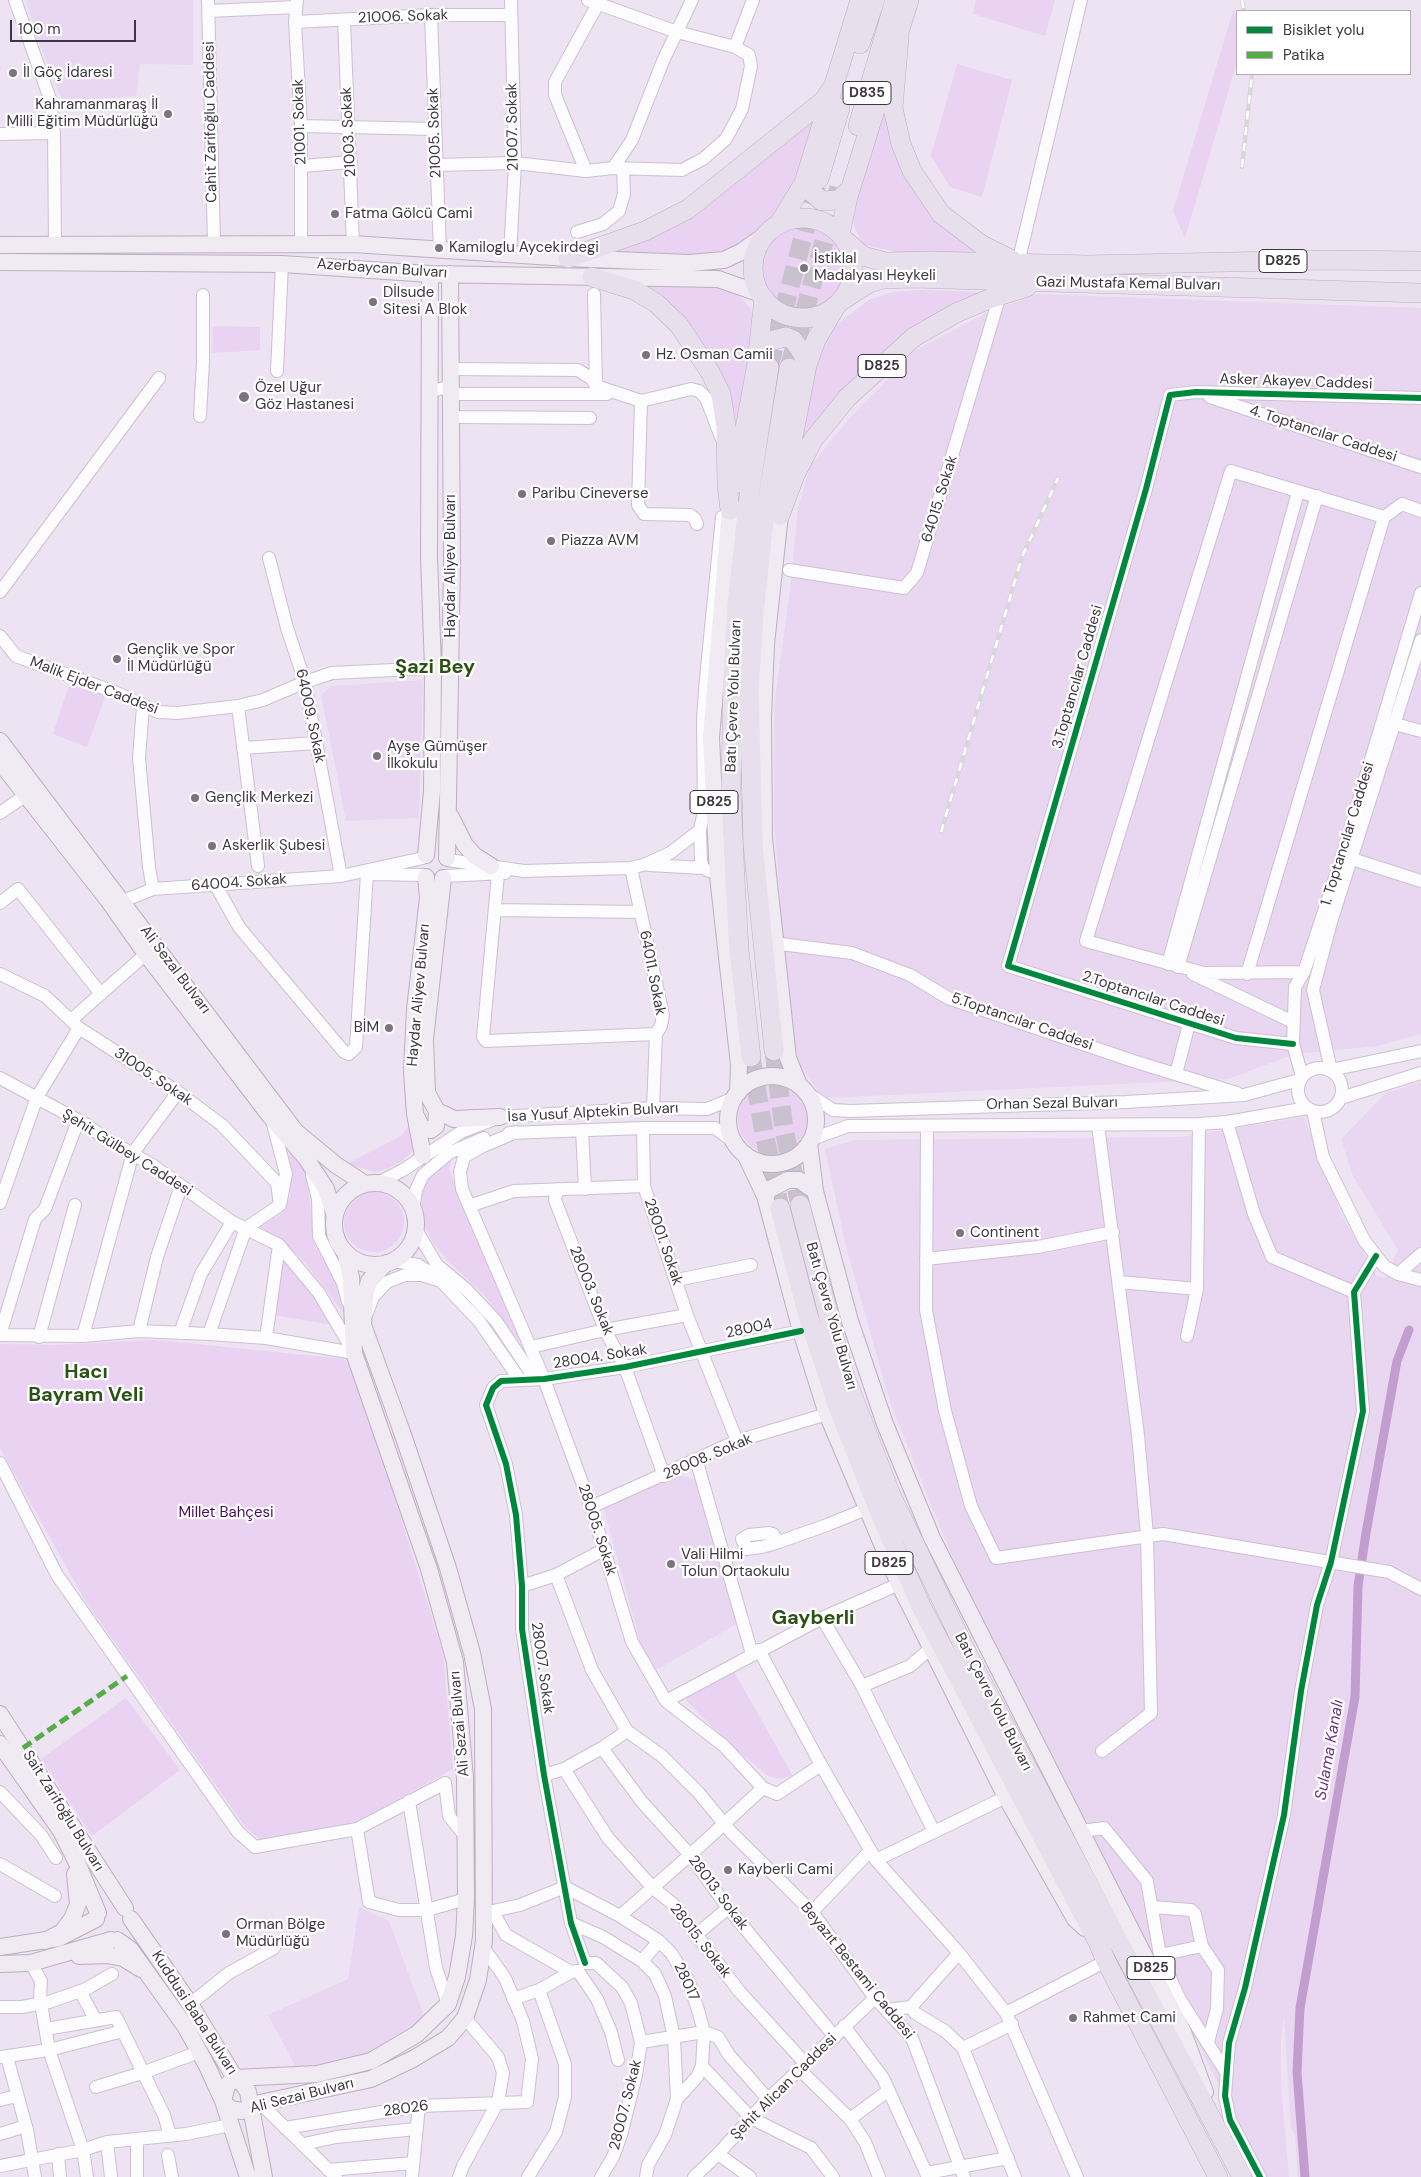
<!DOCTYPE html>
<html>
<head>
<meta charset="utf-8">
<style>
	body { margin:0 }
	#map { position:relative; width:1421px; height:2177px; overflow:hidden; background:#ede3f2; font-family:"DM Sans",sans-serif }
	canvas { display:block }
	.legend { position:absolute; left:1236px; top:10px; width:175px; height:65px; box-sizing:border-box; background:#fff; border:1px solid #b2afb3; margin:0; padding:6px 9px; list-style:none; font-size:15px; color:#3e3741 }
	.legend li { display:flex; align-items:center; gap:10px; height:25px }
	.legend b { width:25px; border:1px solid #b2afb3 }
	.scale { position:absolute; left:10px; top:20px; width:126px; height:22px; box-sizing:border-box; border:2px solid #3e3741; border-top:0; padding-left:6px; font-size:15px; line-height:18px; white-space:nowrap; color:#3e3741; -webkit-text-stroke:4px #fff; paint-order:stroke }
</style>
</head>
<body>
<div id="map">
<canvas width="1421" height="2177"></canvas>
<ul class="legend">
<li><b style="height:6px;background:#00873e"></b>Bisiklet yolu</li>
<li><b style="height:6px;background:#55ac46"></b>Patika</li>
</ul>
<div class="scale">100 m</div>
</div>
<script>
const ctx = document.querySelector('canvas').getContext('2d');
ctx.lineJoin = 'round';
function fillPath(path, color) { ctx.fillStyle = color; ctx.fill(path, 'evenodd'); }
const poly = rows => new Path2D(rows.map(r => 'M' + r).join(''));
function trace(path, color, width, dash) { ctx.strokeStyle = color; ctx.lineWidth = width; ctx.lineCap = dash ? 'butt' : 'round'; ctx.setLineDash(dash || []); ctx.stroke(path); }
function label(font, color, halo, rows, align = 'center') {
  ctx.font = font + ' "DM Sans",sans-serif'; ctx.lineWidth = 4.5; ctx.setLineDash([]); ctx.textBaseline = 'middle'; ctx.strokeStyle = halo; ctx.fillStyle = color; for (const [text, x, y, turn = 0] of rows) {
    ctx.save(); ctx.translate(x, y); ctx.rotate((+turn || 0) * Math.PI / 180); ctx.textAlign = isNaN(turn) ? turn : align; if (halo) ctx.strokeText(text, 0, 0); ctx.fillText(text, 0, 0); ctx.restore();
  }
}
fillPath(poly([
	[26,0,193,0,193,65,140,64,136,96,63,102,38,41],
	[1036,294,1421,308,1421,1034,1377,1046,1295,1054,1228,1079,848,1097,823,1098,792,1053,774,820,775,699,790,590,798,508,810,466,851,417,914,351,984,314],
	[423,680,419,818,346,821,321,695,331,686],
	[1421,1082,1421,2177,1298,2177,1295,2135,1291,2128,1284,2016,1281,2039,1281,2085,1289,2177,1266,2177,961,1579,890,1402,846,1247,825,1149,854,1140,1180,1137,1304,1117,1342,1215,1377,1276,1385,1278,1398,1250,1353,1176,1341,1139,1386,1093],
	[679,1475,700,1480,740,1622,656,1670,641,1645,603,1506],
	[359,1907,389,1921,425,2019,376,2049,339,2063,296,2067,268,2015,348,1979]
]), '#e9d7f1');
fillPath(poly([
	[976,0,1055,0,1045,36,973,14],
	[1234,8,1237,21,1237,62,1185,238,1173,211],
	[957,64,1012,80,982,197,950,187,931,156],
	[885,104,897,149,983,252,897,252,865,245,858,235,853,222,852,208],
	[817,113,798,183,777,218,750,239,720,255,605,254],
	'760 269a44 44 0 1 1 88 0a44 44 0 1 1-88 0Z',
	[634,285,725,288,739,296,751,309,755,327,731,469,728,398],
	[921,290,981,292,978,296,964,302,805,448,795,444,824,334,869,300,892,292],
	[213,326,260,327,260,350,212,353],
	[70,682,106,694,87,747,53,734],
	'738 1118a37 37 0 1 1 74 0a37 37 0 1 1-74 0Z',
	[409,1126,413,1143,412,1152,402,1161,387,1169,375,1172,347,1164,401,1136],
	[289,1147,301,1163,307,1179,315,1246,338,1283,344,1314,305,1262,287,1245,260,1227,284,1212,290,1196],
	[452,1159,449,1169,455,1186,531,1356,483,1294,448,1261,433,1243,424,1224,421,1199,423,1184,430,1172],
	'344 1222a30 30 0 1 1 60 0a30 30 0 1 1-60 0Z',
	[281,1259,287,1261,320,1303,333,1325,272,1315],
	[156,1340,344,1359,357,1376,443,1654,453,1769,358,1821,268,1845,246,1828,86,1602,0,1448,0,1344,55,1345],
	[733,1670,793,1776,780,1779,768,1776,723,1738,685,1699],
	[126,1698,180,1770,92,1836,41,1759]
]), '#e9d2f2');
trace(poly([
	[1305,2177,1297,2072,1300,2008,1355,1697,1358,1586,1366,1533,1397,1361,1409,1330]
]), '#c19ecf', 9);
trace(poly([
	[769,367,818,180],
	[789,368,839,187],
	[774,1051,784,1129,800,1205],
	[751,1057,764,1133,780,1208]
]), '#cac1cf', 19, [19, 9]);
const minor = poly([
	[15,0,50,99,54,133,55,244],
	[208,0,214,243],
	[297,0,295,22,301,126,301,243],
	[209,11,296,7],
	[431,15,440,251],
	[344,20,353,244],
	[295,22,431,15,511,15],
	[735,47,753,0],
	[301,126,435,129],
	[0,134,54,133],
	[436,165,515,163,586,171,613,168,682,170,703,159,726,139,742,109,751,66,749,55,735,47,677,32,588,0],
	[302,166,351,162],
	[613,168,632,140,663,61,692,0],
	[586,171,555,95,555,82,600,0],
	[577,232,603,224,619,211,624,194,623,168],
	[510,255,515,163,511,0],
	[1018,263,1081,0],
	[594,294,596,386],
	[450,369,578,370,592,379,596,386,641,401,691,389,699,391,706,398,721,437],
	[277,371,282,264],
	[430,391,444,388,450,394,607,394],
	[1210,397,1421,467],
	[641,401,638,505,644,514,690,515,695,519,697,524],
	[451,415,458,417,590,418],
	[200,416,203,362,203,295],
	[269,558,287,628,305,682,341,876],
	[789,570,904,588,917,573,1000,295],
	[0,592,159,378],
	[0,636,16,656,117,693,158,712,178,713,238,706,263,700,305,682,332,673,433,668],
	[1421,640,1331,922,1313,990,1331,1070,1421,1051],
	[143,706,139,758,149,867,153,889],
	[238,706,258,866],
	[1395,724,1421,731],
	[243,748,316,743],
	[0,813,26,795],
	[700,830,701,861,703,868,709,871],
	[1352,859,1421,881],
	[448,860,524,871,631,868,646,864,670,853,700,830,704,811,703,719,706,678,722,517],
	[649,865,703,868],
	[631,868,663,1015,661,1026,656,1034,653,1108],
	[372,874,424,875],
	[498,874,483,1037,486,1041,656,1034],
	[445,876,505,873],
	[215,884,239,927,344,1052,349,1054,356,1047,367,874],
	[123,901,153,889,341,876,423,858],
	[0,903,18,889,101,994],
	[496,910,640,912],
	[773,943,852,953,910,975,948,998,1133,1061,1237,1093],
	[1168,964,1298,492],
	[1178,967,1317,496],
	[1304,972,1204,973,1086,941,1231,471,1384,517,1402,504,1421,511],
	[0,974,45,996,79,1028,178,1092,222,1125,277,1183,280,1205],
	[1193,974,1293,1022],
	[1247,974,1384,517],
	[71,1020,146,954],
	[1293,1044,1236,1038,1008,966,1146,489,1170,395,1196,392,1421,398],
	'1298 1090a22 22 0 1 1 44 0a22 22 0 1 1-44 0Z',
	[1176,1074,1189,1024],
	[1302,1076,1293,1044,1295,987,1304,972,1339,866,1421,593],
	[0,1078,87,1125,103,1137,152,1165,232,1222,279,1245,319,1293,353,1351],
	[807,1093,833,1110,850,1111,1126,1102,1244,1095,1299,1080],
	[1341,1098,1421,1073],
	[1313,1111,1323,1157,1364,1240,1384,1266,1398,1274,1421,1280],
	[78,1121,45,1209,35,1219,0,1335,83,1336,139,1331,209,1334,266,1338,354,1353],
	[1227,1122,1254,1214,1272,1257,1354,1292],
	[1098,1125,1138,1435,1147,1535,1151,1713,1102,1751],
	[927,1127,926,1310,945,1411,971,1506,996,1558,1163,1534,1389,1572,1421,1589],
	[643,1128,644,1186,687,1315,737,1441],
	[582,1130,585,1189],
	[516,1132,481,1147,464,1157,460,1172,462,1189,544,1379,591,1507,632,1642,666,1701,724,1746,763,1788,777,1794,821,1765],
	[509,1133,643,1128,715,1128,735,1143],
	[812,1139,848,1126,1199,1124,1227,1122,1307,1108],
	[312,1175,318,1199,319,1236,343,1283,348,1302],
	[378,1183,403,1170,461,1132,500,1117,653,1108,707,1109,734,1098],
	[557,1190,555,1200,605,1330,625,1367,664,1476],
	[0,1203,37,1097,79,1028],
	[469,1206,514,1191,644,1186],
	[413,1210,416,1190,423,1175,449,1153,484,1138],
	[415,1228,437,1265,467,1290,496,1321,535,1379],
	[926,1259,1038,1247,1113,1232],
	[393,1261,418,1265,434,1275],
	[1398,1274,1421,1254],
	[677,1280,751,1265],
	[1119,1282,1197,1289],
	[367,1313,373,1297,387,1282,405,1275,422,1275,441,1281,479,1321,520,1380],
	[139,1331,157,1257,181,1186],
	[180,1333,201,1274,232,1222],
	[209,1334,246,1228,280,1205,286,1174,272,1120],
	[83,1336,133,1153,178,1092],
	[1187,1336,1197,1289,1199,1124],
	[39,1337,75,1205],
	[266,1338,279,1245],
	[531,1347,605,1330,687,1315],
	[696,1459,752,1654],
	[0,1463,57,1575,238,1832,255,1847,357,1829,445,1783,449,1816,465,1836],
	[591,1507,737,1441,827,1414],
	[777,1542,773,1534,769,1533,749,1535,742,1539,746,1549,762,1547,776,1543,827,1525,866,1509],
	[556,1575,592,1670,627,1731,662,1756,698,1792,731,1832,812,1912,875,1998,912,2038,964,2177],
	[522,1586,556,1575,605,1549],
	[822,1618,862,1686,934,1832,1006,1797],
	[759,1650,821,1765,876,1860,959,1953,1006,2013,1077,2177],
	[862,1686,910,1666,931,1648],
	[666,1701,822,1618,899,1584],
	[602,1748,642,1802,690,1855,728,1908,835,2037],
	[564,1769,608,1838,653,1888,673,1904,739,1991,805,2063],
	[544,1775,564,1769,602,1748,627,1731],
	[0,1792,41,1835,56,1858],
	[409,1801,436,1968,448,2004],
	[357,1829,369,1902,399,1910,427,1910,466,1899],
	[1082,1831,1104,1828,1147,1881,1160,1955,1179,1998,1226,2072],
	[876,1860,934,1832],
	[0,1864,55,1896],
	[1152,1907,1191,1910,1195,1914,1202,1946,1218,1970,1217,2009,1208,2042],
	[493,1912,506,1935,571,1972],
	[812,1912,870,1851],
	[484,1913,520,1905,565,1887,620,1916,659,1941,671,1953,688,1980,698,2010,704,2032,702,2066,751,2118,811,2148,833,2177],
	[620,1916,690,1855,763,1788],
	[571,1923,603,1937,642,1961,655,1974,665,1996,674,2038,677,2099,665,2135,648,2165,646,2177],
	[696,1935,728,1908],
	[1160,1955,1202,1946],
	[642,1961,659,1941],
	[31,1963,41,1981,40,1998,49,2050,83,2150,87,2177],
	[585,1963,571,1923,544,1775,522,1629,522,1586,516,1515,506,1464,486,1405,493,1388,501,1381,544,1379,625,1367,801,1331],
	[585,1963,596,1963,622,1987,631,2003,641,2042,636,2075,621,2135,613,2157,601,2177],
	[578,1971,597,1999,611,2032,618,2060],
	[80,1991,95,2019],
	[513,1999,539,1990,571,1972,577,1971],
	[190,2004,229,1973,274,1948],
	[0,2007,22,2007,49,2002,86,1989,112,1974],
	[911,2007,915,2013,945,2031,963,2048,1015,2177],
	[886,2010,911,2007,959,1953],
	[1006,2013,1106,1961],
	[844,2026,883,2078,928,2177],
	[46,2029,116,2017,164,2115,170,2135],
	[641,2042,704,2032,718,2037,729,2055,768,2099],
	[963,2048,1012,2024],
	[0,2057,49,2050,123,2031],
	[7,2057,27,2130,35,2177],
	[799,2069,850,2119,865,2142,879,2177],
	[96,2087,142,2073,199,2052],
	[677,2099,697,2077,702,2066],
	[0,2100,17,2096],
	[260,2103,336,2177],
	[850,2119,889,2090],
	[285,2128,419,2106,527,2102,532,2059,523,2021,505,1978,483,1947],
	[0,2134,26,2126],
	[137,2140,137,2177],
	[107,2142,111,2177],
	[304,2144,336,2137,416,2129],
	[58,2154,60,2177],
	[718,2154,750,2177],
	[168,2155,172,2177],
	[0,2166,83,2150,107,2142,186,2134,230,2125],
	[328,2170,413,2163],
	[927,2173,1008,2158],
	[412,2177,419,2106],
	[459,2177,463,2166,498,2102,503,2073,498,2057,465,2018],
	[528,2177,556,2132,565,2097,565,2064,539,1990],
	[694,2177,718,2154,768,2099,875,1998],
	[1260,2177,1230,2120,1225,2096,1229,2043,1245,1988,1284,1815,1301,1691,1317,1605,1331,1562,1363,1411,1354,1292,1376,1256]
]);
const major = poly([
	[0,245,353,244,568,258,689,263,724,260,741,252,765,235],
	[0,262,282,264,430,274,718,279,761,294],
	[730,510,711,738,718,876,739,1065,738,1093],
	[780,515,766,644,763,718,764,838,788,1058,799,1085],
	[0,741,296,1132,336,1165,365,1184],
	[0,762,108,900,146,954,270,1116,306,1158,326,1189,335,1216],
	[451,817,465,845,475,856,491,866],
	[426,855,432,792,433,668,429,556,430,274],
	[447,858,452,561,450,274],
	[443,878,425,1039,427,1093,437,1111,454,1119,500,1117],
	'728 1120a44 44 0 1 1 88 0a44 44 0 1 1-88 0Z',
	[416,1116,422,1128,431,1130,436,1126,437,1111],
	[809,1143,815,1191,850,1321,885,1424,932,1538,1183,2032,1205,2092],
	[745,1154,765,1196,801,1331,827,1414,899,1584,1006,1797,1075,1919,1085,1928],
	[423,1156,415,1114,412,1071,415,1009,428,898,426,877],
	'334 1224a41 41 0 1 1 82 0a41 41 0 1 1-82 0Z',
	[765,1196,770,1189,788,1180,799,1180,815,1191],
	[345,1252,351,1277,354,1353,429,1569,455,1662,465,1778,466,1899,464,1936,457,1977,448,2004,417,2034,371,2061,317,2074,235,2078,227,2085,223,2101,230,2109,242,2111,260,2103,371,2079,413,2059,448,2038,465,2018,478,1980,484,1941,483,1709,472,1653,448,1568,402,1432,363,1325,365,1296,369,1281,386,1263],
	[0,1714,125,1908],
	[0,1744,61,1831,79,1867,98,1913],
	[131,1919,190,2004,235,2078,243,2084,248,2092,264,2177],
	[117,1940,130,1949,185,2026,207,2066,223,2101,248,2177],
	[45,1941,62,1932,72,1919,78,1904,75,1874],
	[0,1947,59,1938,96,1919],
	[79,1956,107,1955,123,1958,141,1969],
	[0,1964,31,1963,111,1940]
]);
const highway = poly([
	[899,38,893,108,901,144,912,171,941,214,982,245,1012,260],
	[860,44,875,0],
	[858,126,895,0],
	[806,177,810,191,822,201,838,200,850,190],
	[819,179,840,108],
	'753 268a50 50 0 1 1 100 0a50 50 0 1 1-100 0Z',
	[779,224,804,183,860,0],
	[840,234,848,197,909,0],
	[846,241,863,256,885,262,930,261,1087,265,1324,260,1421,261],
	[568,258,645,231,688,209,823,101,835,84],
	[592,277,634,290,656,303,679,325,710,372,721,394,726,426,727,485,730,510],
	[841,301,869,283,883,279,915,278,1421,293],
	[759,358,769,341,786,337,793,340,801,351,805,359,805,370],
	[735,484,757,363,764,298],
	[784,484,807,365,816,340,836,306],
	[780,515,795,475,813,440,847,398,914,337,956,313,989,299,1027,287],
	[774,1051,753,845,749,690,754,613,763,529,789,368],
	[751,1057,739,950,735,879,731,792,733,674,737,605,749,496,769,367],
	[800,1205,843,1371,891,1495,970,1659,1242,2177],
	[780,1208,807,1312,838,1407,882,1518,922,1608,1098,1942,1106,1961,1218,2177]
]);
trace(minor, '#cac2ce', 14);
trace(major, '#bcafc0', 18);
trace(highway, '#bcafc0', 20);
trace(minor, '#fcfbfd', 12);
trace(major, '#f0eaf2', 16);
trace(highway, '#e7dfeb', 19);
const rail = poly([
	[1242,0,1244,11],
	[1242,167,1252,74],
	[941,832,1022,557,1058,478]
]);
trace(rail, '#d9d7db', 4.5);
trace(rail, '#fff', 2.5, [8]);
trace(poly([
	[23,1748,127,1676]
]), '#55ac46', 5, [10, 5]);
trace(poly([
	[1293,1044,1236,1038,1008,966,1146,489,1170,395,1196,392,1421,398],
	[585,1963,571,1923,544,1775,522,1629,522,1586,516,1515,506,1464,486,1405,493,1388,501,1381,544,1379,625,1367,801,1331],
	[1260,2177,1230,2120,1225,2096,1229,2043,1245,1988,1284,1815,1301,1691,1317,1605,1331,1562,1363,1411,1354,1292,1376,1256]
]), '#00873e', 6);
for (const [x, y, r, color] of [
	[13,73,5,"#7b737f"],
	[168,114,5,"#7b737f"],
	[335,214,5,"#7b737f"],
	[439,248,5,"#7b737f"],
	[804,268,5,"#7b737f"],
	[373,302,5,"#7b737f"],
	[646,355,5,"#7b737f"],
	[244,397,6,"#7b737f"],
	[522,494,5,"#7b737f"],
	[551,541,5,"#7b737f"],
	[117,659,5,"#7b737f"],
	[377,756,5,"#7b737f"],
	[195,798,5,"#7b737f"],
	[212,846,5,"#7b737f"],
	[389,1028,5,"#7b737f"],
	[960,1233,5,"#7b737f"],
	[671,1564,5,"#7b737f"],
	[728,1870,5,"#7b737f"],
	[226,1934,5,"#7b737f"],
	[1073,2018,5,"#7b737f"]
]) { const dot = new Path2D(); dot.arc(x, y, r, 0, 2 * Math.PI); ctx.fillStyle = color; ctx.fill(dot); trace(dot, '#fff', 2); }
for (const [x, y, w] of [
	[867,93,48],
	[1283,261,48],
	[882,366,48],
	[714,802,48],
	[889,1563,48],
	[1151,1968,48]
]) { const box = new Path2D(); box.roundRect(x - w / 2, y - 11.5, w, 23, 4); ctx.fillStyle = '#fff'; ctx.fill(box); trace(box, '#3e3741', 1); }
label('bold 14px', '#3e3741', null, [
	["D835",867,93],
	["D825",1283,261],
	["D825",882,366],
	["D825",714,802],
	["D825",889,1563],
	["D825",1151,1968]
]);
label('15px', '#3e3741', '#fff', [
	["21006. Sokak",403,17,-2],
	["Cahit Zarifoğlu Caddesi",211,122,-91],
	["21001. Sokak",300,122,-92],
	["21007. Sokak",513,127,-91],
	["21003. Sokak",349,132,-93],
	["21005. Sokak",435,133,-92],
	["Azerbaycan Bulvarı",382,269,4],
	["Gazi Mustafa Kemal Bulvarı",1128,284,1],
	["Asker Akayev Caddesi",1296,382,2],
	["4. Toptancılar Caddesi",1323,434,18],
	["64015. Sokak",940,499,-73],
	["Haydar Aliyev Bulvarı",451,566,-90],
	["3.Toptancılar Caddesi",1078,677,-74],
	["Malik Ejder Caddesi",94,686,21],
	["Batı Çevre Yolu Bulvarı",734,696,-88],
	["64009. Sokak",310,716,78],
	["1. Toptancılar Caddesi",1348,834,-73],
	["64004. Sokak",239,883,-4],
	["Ali Sezal Bulvarı",175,970,53],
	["64011. Sokak",652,973,79],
	["Haydar Aliyev Bulvarı",419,995,-85],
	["2.Toptancılar Caddesi",1153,999,18],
	["5.Toptancılar Caddesi",1022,1022,19],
	["31005. Sokak",153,1077,34],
	["Orhan Sezal Bulvarı",1052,1104,-1],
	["İsa Yusuf Alptekin Bulvarı",593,1113,-3],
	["Şehit Gülbey Caddesi",127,1153,32],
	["28001. Sokak",663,1242,71],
	["28003. Sokak",591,1291,68],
	["Batı Çevre Yolu Bulvarı",831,1316,74],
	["28004",749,1329,-12],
	["28004. Sokak",600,1357,-9],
	["28008. Sokak",708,1457,-23],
	["28005. Sokak",597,1530,72],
	["28007. Sokak",542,1668,82],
	["Batı Çevre Yolu Bulvarı",993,1702,63],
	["Ali Sezai Bulvarı",460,1724,-95],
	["Sait Zarifoğlu Bulvarı",63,1811,58],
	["28013. Sokak",718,1893,53],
	["28015. Sokak",700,1941,52],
	["Beyazıt Bestami Caddesi",857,1971,51],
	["28017",686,1982,65],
	["Kuddusi Baba Bulvarı",194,2013,57],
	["Şehit Alican Caddesi",784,2087,-45],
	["Ali Sezai Bulvarı",302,2096,-14],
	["28007. Sokak",626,2105,-76],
	["28026",406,2109,-8]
]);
label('15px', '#3e3741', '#fff', [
	["İl Göç İdaresi",23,73],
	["Kahramanmaraş İl",158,105,"right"],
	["Milli Eğitim Müdürlüğü",158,122,"right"],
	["Fatma Gölcü Cami",345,214],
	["Kamiloglu Aycekirdegi",449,248],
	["İstiklal",814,259],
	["Madalyası Heykeli",814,276],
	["Dİlsude",383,293],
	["Sitesi A Blok",383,310],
	["Hz. Osman Camii",656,355],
	["Özel Uğur",255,388],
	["Göz Hastanesi",255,405],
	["Paribu Cineverse",532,494],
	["Piazza AVM",561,541],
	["Gençlik ve Spor",127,650],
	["İl Müdürlüğü",127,667],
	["Ayşe Gümüşer",387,747],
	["İlkokulu",387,764],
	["Gençlik Merkezi",205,798],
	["Askerlik Şubesi",222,846],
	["BİM",379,1028,"right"],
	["Continent",970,1233],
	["Vali Hilmi",681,1555],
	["Tolun Ortaokulu",681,1572],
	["Kayberli Cami",738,1870],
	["Orman Bölge",236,1925],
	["Müdürlüğü",236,1942],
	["Rahmet Cami",1083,2018]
], 'left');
label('15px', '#490c5c', '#fff', [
	["Millet Bahçesi",226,1513]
]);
label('italic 16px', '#6b3180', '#fff', [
	["Sulama Kanalı",1330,1750,-80]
]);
label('bold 20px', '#2b5214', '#fff', [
	["Şazi Bey",435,668],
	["Hacı",86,1373],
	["Bayram Veli",86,1396],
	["Gayberli",813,1619]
]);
</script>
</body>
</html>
